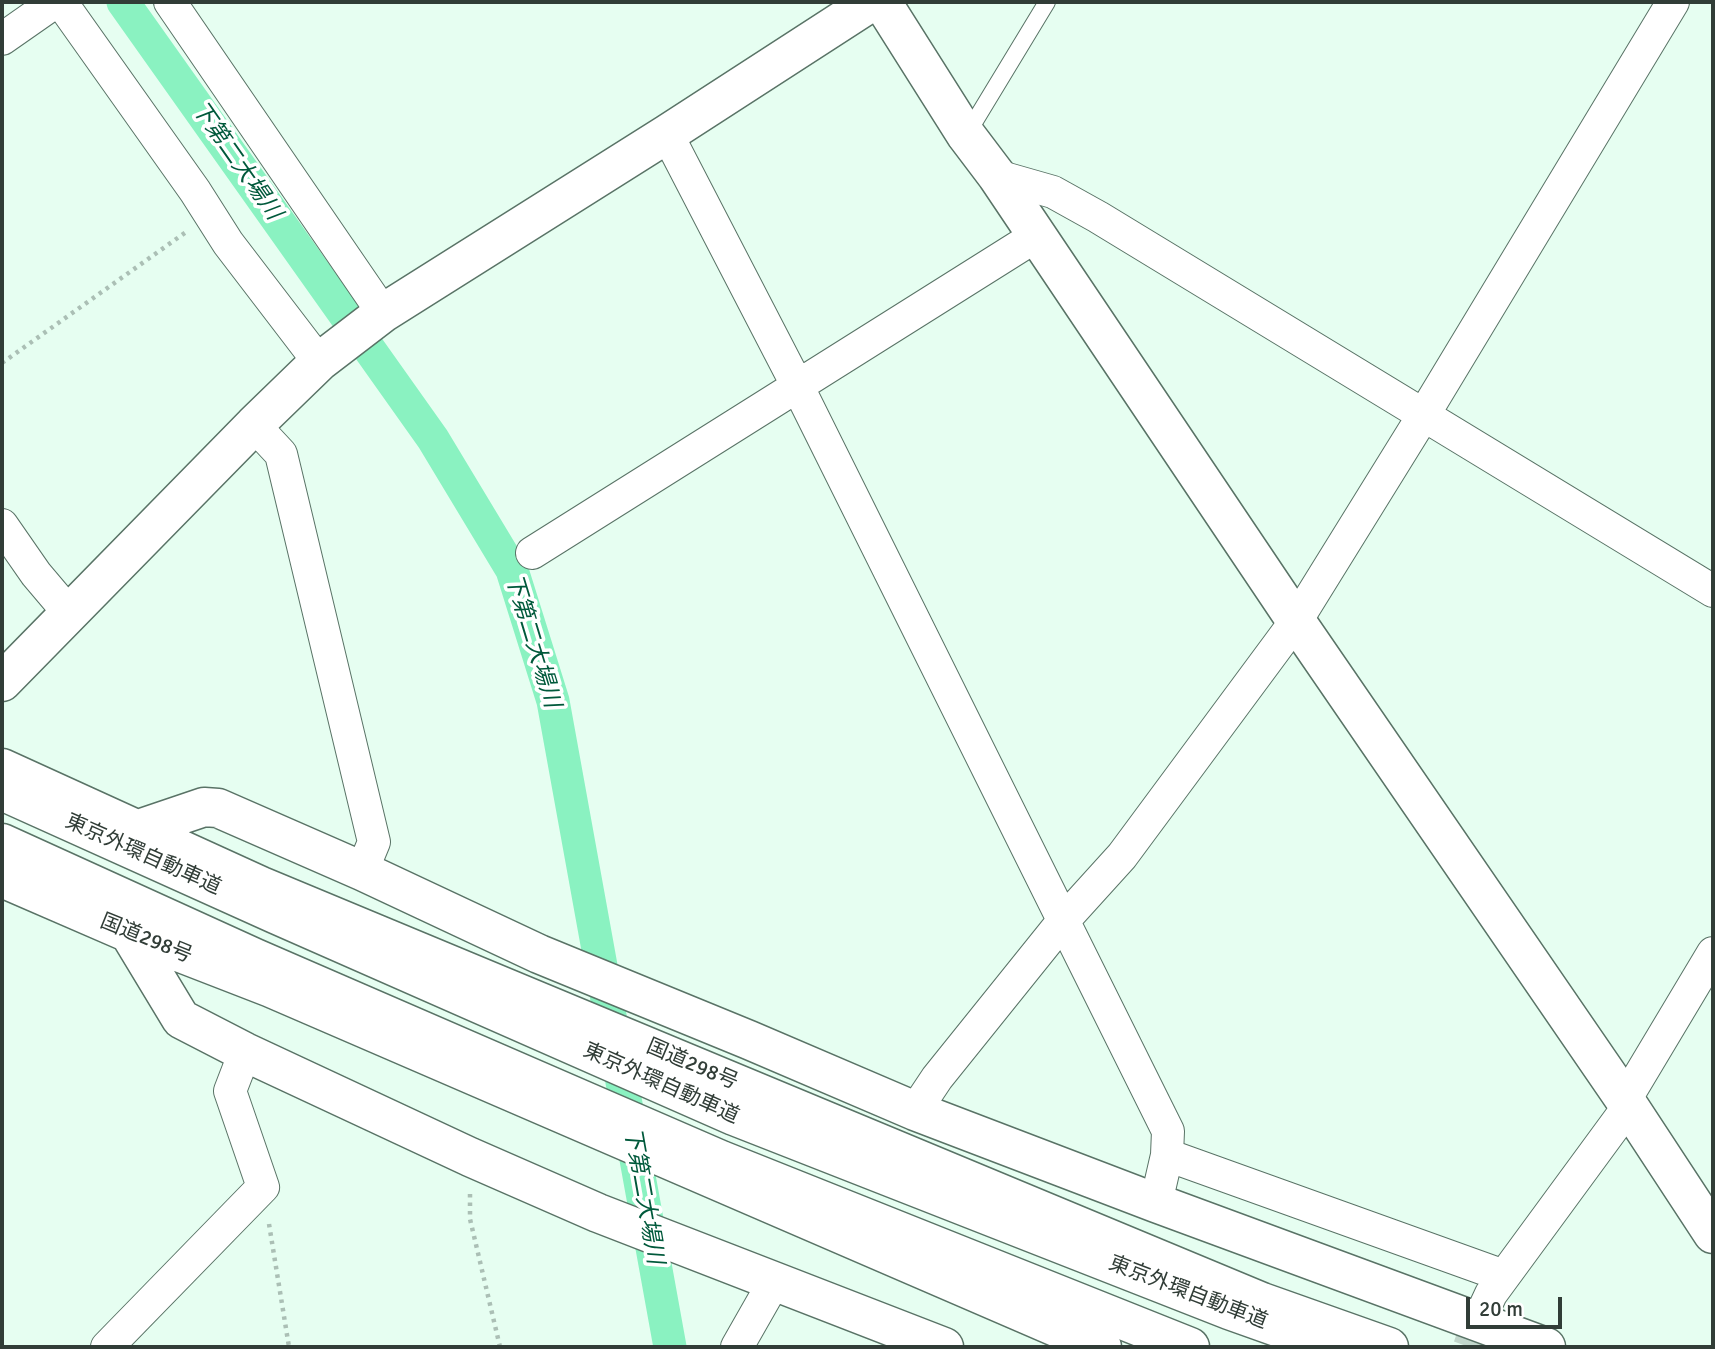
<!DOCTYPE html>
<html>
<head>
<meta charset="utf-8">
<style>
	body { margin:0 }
	#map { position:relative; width:1715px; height:1349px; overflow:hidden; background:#e6fef1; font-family:Signika,sans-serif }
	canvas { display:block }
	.frame { position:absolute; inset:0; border:4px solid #313d37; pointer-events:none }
	.scale { position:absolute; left:1466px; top:1297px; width:96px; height:32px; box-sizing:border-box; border:4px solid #313d37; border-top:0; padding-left:9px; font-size:21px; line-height:24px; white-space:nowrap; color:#313d37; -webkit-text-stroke:5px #fff; paint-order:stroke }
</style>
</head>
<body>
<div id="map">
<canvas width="1715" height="1349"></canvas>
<div class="frame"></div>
<div class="scale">20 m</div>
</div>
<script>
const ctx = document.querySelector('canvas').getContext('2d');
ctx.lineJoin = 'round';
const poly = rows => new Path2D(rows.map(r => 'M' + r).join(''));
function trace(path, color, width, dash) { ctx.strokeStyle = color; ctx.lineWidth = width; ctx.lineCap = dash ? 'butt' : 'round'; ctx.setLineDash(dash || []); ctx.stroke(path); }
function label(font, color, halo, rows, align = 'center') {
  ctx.font = font + ' Signika,"Noto Sans JP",sans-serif'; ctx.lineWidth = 7; ctx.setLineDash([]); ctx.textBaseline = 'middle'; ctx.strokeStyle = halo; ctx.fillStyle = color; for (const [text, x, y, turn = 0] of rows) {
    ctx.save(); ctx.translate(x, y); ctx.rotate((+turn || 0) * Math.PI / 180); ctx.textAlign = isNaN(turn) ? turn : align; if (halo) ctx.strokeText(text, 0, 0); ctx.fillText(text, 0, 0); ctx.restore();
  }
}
trace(poly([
	[123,2,433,439,512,570,553,701,670,1347]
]), '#8af2c1', 33);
trace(poly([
	[1469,1347,1478,1322]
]), '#c2d7cc', 32, [32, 16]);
const service = poly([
	[967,134,1047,2]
]);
const minor = poly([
	[61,2,195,191,228,243,319,362],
	[170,2,383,313],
	[2,39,55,2],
	[667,134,798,387,1168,1131,1167,1155,1156,1203],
	[997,176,1053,192,1098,217,1713,591],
	[254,425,281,454,374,842,362,871],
	[2,525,36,574,69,613],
	[532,553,1036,236],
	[1625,1100,1713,953],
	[915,1111,937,1078,1064,920,1122,856,1296,621,1423,416,1673,2],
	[1167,1155,1504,1276],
	[1478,1322,1491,1294,1629,1106],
	[107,1347,263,1187,230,1091,245,1052],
	[737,1347,774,1282]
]);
const tertiary = poly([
	[882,2,966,135,997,176,1296,621,1629,1106,1713,1234],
	[2,682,254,425,319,362,383,313,667,134,871,2]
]);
const trunk = poly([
	[2,768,261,886,1262,1302,1389,1347],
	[139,829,204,807,218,808,362,871,539,954,749,1040,915,1111,1156,1203,1546,1347],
	[2,878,129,933,271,988,1102,1347],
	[129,933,181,1019,245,1052,470,1157,598,1213,944,1347]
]);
const motorway = poly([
	[2,791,275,914,734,1116,1229,1310,1333,1347],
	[2,843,255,958,721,1160,1190,1347]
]);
trace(service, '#597366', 18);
trace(minor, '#597366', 34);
trace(tertiary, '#597366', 41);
trace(trunk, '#597366', 41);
trace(motorway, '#597366', 41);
trace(poly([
	[2,363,186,232],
	[470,1194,470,1219,500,1347],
	[269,1224,289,1347]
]), '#abbfb5', 4.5, [3.5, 5]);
trace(service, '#fff', 16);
trace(minor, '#fff', 32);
trace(tertiary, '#fff', 38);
trace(trunk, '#fff', 38);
trace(motorway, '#fff', 38);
label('21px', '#313d37', '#fff', [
	["東京外環自動車道",143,855,24],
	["国道298号",146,939,22],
	["国道298号",692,1065,23],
	["東京外環自動車道",661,1084,24],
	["東京外環自動車道",1188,1293,21]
]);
label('italic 23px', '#00593b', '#fff', [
	["下第二大場川",236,161,55],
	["下第二大場川",532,641,73],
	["下第二大場川",643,1196,80]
]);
</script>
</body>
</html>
